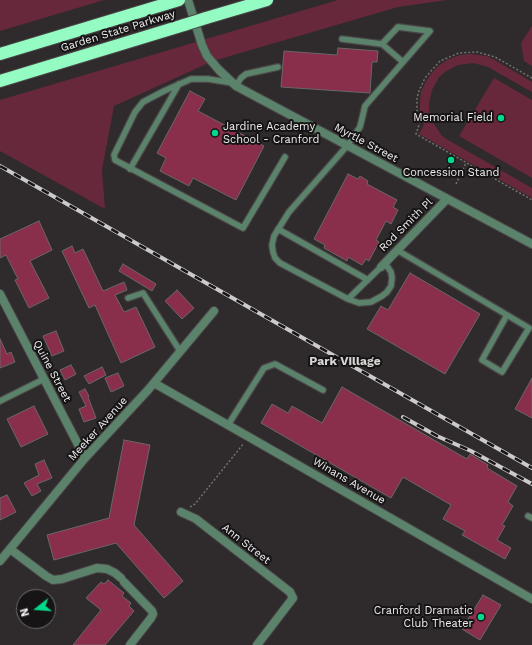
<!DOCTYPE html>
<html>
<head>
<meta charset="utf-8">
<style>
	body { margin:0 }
	#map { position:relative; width:532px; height:645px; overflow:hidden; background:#2f2b2c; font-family:"Work Sans",sans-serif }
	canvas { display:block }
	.north { position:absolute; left:16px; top:589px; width:40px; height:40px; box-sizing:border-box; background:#161414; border:1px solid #6d6b6b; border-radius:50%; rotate:253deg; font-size:11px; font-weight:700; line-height:16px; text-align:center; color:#efedee }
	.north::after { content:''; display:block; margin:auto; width:14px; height:18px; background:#00d98c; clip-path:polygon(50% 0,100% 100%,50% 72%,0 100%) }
</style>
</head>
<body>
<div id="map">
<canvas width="532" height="645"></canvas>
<div class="north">N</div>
</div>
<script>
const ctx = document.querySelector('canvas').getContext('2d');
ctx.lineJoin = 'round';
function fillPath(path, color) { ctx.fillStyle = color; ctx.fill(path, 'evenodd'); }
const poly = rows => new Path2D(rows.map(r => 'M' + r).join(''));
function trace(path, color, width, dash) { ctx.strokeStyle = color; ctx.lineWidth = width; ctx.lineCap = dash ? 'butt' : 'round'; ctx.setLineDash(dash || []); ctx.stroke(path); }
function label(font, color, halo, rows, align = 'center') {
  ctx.font = font + ' "Work Sans",sans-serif'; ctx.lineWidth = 4; ctx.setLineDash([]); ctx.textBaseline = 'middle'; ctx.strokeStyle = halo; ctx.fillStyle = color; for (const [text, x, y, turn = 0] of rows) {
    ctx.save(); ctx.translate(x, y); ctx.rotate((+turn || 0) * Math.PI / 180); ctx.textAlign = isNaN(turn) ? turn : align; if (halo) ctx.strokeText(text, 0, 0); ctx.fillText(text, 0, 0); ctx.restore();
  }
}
fillPath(poly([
	[0,0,104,0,0,31],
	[338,0,447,0,398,7,213,61,114,106,102,170,105,209,0,151,0,100],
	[532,26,532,66,524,61,521,43],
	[471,54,486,56,493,59,532,82,532,92,488,67,481,65,473,63,458,65,445,72,439,77,432,90,429,104,429,111,434,124,442,136,448,140,532,188,532,198,419,134,424,125,420,112,420,102,421,92,425,83,430,75,438,66,447,60,460,55],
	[494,78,532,100,532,178,459,136]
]), '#67283b');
const building = poly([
	[338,48,378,51,377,62,372,62,370,93,281,87,284,51,337,55,338,48],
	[190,91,205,99,198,111,264,146,236,200,193,178,189,186,160,171,166,158,157,153,190,91],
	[348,174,358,179,360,176,368,181,367,184,397,200,393,207,398,210,391,224,386,221,376,240,379,242,369,261,366,259,362,265,348,257,347,261,324,248,325,245,314,239,348,174],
	[39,221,52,250,30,261,49,298,29,308,15,280,18,279,6,255,0,258,0,239,39,221],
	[72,246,75,253,83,249,103,291,124,282,127,290,115,295,124,312,136,307,155,347,121,363,95,305,89,308,62,251,72,246],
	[123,264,156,284,152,291,119,271,123,264],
	[410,273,480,314,445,374,367,329,381,306,388,310,410,273],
	[177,290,194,308,182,319,165,301,177,290],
	[56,331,64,351,52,356,43,336,56,331],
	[0,339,7,354,11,352,15,362,0,368,0,339],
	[71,365,76,374,65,380,60,370,71,365],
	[102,367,106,375,89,384,84,376,102,367],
	[118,373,124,386,111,392,105,378,118,373],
	[532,378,532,418,515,409,532,378],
	[342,387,467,459,470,454,488,465,487,468,517,486,508,502,513,506,502,525,505,526,497,540,511,548,505,559,462,535,465,531,443,519,451,505,403,477,391,498,261,423,272,404,288,413,292,406,322,423,342,387],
	[85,389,89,396,88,397,96,418,84,422,79,409,86,406,79,392,85,389],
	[34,406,48,434,21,447,7,419,34,406],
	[124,440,150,445,134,525,183,581,164,598,116,543,54,560,47,535,109,518,124,440],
	[44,460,52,478,37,484,41,491,32,496,24,483,39,475,35,464,44,460],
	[7,495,16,512,0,520,0,498,7,495],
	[108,580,124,593,122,596,131,603,129,606,134,611,105,645,73,645,101,610,86,598,101,582,104,584,108,580],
	[483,595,501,605,480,640,462,629,483,595]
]);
fillPath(building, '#892e4b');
trace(building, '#6b6768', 1);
const service = poly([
	[342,39,382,44,403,62],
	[233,83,208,79,191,79,164,91,143,102,135,112,114,155,115,160,243,228,285,157],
	[236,86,241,78,246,74,278,67],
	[130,169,179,84],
	[278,229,368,280],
	[397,250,529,328,502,372,482,360,507,315],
	[381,267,348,299,280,263,275,258,273,252,272,245,274,236,289,212,347,146,360,127,365,106,430,31,398,27,382,44],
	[128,298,143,293,180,351],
	[348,299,359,303,371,302,382,296,387,292,391,286,392,278,391,272,385,263],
	[0,401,44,379],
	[228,425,264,368,275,364,323,390],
	[528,516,532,518]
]);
const minor = poly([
	[188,0,202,45,207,56,219,70,236,86,532,244],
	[381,267,447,199],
	[0,294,85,458],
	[154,383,249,437,532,599],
	[181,512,196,519,290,592,293,598,257,645],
	[10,549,46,576,53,580,62,579,97,568,107,569,115,573,121,578],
	[0,561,85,458,148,390,214,311],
	[124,582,152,611,153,614,151,618,130,645]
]);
const motorway = poly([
	[206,18,267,0],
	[0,54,179,0],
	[0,81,184,25]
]);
trace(service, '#4a4647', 8);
trace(minor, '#4a4647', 10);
trace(motorway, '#4a4647', 14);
trace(poly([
	[532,78,495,57,477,52,459,53,440,61,425,78,419,91,417,98,417,112,420,122,416,134,532,200],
	[456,184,466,163],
	[190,507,195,504,244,443]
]), '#747172', 1.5, [2, 2]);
trace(service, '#5b836c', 5.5);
trace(minor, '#5b836c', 8);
trace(motorway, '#94fcc3', 12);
const rail = poly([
	[0,166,532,468],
	[403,417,437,436,471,451,532,484]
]);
trace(rail, '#cdcacb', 4);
trace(rail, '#161414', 2.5, [8]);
const motorwayBridge = poly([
	[184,25,206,18]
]);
trace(motorwayBridge, '#4a4647', 14, []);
trace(motorwayBridge, '#94fcc3', 12);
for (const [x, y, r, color] of [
	[501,118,4,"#00d98c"],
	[215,133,4,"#00d98c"],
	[451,160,4,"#00d98c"],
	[481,617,4,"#00d98c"]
]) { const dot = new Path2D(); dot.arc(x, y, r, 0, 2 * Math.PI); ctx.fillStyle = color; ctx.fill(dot); trace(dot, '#161414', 1.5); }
label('11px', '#efedee', '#161414', [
	["Garden State Parkway",118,31,-17],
	["Myrtle Street",366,143,28],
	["Rod Smith Pl",406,225,-45],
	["Quine Street",52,371,62],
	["Meeker Avenue",98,429,-48],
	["Winans Avenue",349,481,30],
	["Ann Street",246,544,38]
]);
label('11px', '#efedee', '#161414', [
	["Memorial Field",493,118],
	["Jardine Academy",223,127,"left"],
	["School - Cranford",223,140,"left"],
	["Concession Stand",451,173,"center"],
	["Cranford Dramatic",473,611],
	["Club Theater",473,624]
], 'right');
label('bold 12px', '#dad6d6', '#161414', [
	["Park Village",345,361]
]);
</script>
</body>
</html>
